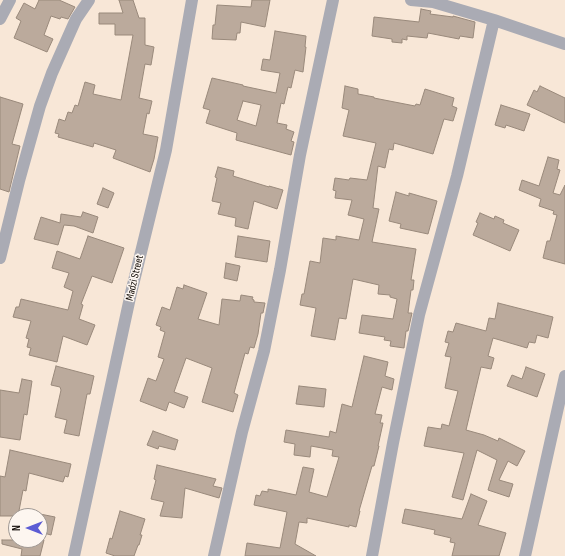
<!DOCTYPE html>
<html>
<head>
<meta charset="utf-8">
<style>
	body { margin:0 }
	#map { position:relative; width:565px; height:556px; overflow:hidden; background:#f8e7d7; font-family:"Sofia Sans Condensed",sans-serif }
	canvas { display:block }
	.north { position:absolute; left:8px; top:508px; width:40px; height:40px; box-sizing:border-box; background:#fdf6f0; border:1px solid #a09994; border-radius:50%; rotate:270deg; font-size:11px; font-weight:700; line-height:16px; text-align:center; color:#140e09 }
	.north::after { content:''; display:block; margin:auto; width:14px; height:18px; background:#5c5cd4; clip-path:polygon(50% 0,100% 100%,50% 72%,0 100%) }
</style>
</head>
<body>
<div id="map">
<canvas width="565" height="556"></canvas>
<div class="north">N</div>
</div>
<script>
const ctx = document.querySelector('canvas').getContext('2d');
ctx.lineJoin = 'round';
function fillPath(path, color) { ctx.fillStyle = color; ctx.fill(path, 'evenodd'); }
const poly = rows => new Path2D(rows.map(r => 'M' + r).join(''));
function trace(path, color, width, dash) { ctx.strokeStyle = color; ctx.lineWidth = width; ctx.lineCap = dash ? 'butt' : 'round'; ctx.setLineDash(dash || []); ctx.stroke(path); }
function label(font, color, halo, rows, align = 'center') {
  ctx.font = font + ' "Sofia Sans Condensed",sans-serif'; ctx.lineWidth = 3; ctx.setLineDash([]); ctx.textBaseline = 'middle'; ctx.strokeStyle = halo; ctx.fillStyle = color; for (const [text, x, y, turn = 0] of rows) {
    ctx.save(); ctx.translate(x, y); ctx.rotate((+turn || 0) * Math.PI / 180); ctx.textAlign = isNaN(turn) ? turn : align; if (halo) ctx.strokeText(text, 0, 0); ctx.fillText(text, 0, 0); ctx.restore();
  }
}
const building = poly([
	[39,0,59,0,75,7,68,19,61,17,60,19,51,16,44,35,53,39,47,52,14,38,21,21,16,18,24,3,35,9,39,0],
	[119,0,133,0,139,18,145,18,145,45,154,47,151,65,145,64,139,98,152,101,149,114,147,113,143,134,158,137,154,159,150,172,113,158,116,150,94,143,93,147,58,137,59,134,55,133,59,119,65,121,68,112,72,113,75,105,78,106,85,82,95,85,93,94,121,100,133,35,115,35,115,24,99,24,99,13,123,13,119,0],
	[252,0,270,0,265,27,241,22,240,33,237,33,236,40,212,39,213,25,215,25,217,5,251,7,252,0],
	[421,9,431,11,430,14,453,17,453,16,475,22,473,38,460,36,459,39,428,33,427,38,407,36,407,40,402,39,402,43,392,42,392,39,372,36,374,17,419,22,421,9],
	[275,31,306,36,305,47,306,47,303,72,295,70,291,88,288,87,284,104,281,103,277,123,287,125,286,129,294,132,291,141,294,142,291,155,236,140,237,133,206,123,210,110,203,108,212,78,243,85,243,86,276,93,280,73,261,70,263,59,270,60,275,31],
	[243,101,261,105,256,126,237,120,243,101],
	[345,86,358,89,358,94,374,97,374,98,415,106,416,104,420,105,425,89,454,98,452,106,457,108,453,121,444,119,433,154,394,143,393,150,389,149,385,168,378,166,373,208,379,209,372,242,416,249,411,280,414,280,413,290,411,290,408,313,412,313,408,331,406,331,404,348,390,346,391,341,384,340,385,337,359,333,362,315,393,319,397,299,390,297,390,295,378,294,379,285,353,279,346,319,339,318,335,340,311,336,316,308,300,305,302,294,304,294,310,261,320,263,323,238,336,240,336,236,359,240,364,219,348,215,352,200,335,198,336,191,333,190,335,178,349,180,350,178,367,180,376,143,343,136,349,110,342,108,345,86],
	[540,86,565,98,565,123,527,105,534,90,537,92,540,86],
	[0,97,23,104,12,144,20,146,9,192,0,189,0,97],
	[501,105,530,114,524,131,506,125,505,128,495,125,501,105],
	[548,157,559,160,557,169,560,170,553,193,560,195,565,185,565,264,543,258,547,241,550,241,557,215,553,214,554,211,539,206,541,199,519,190,522,180,539,186,548,157],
	[218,167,234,171,233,176,269,187,269,186,283,190,277,209,254,201,248,229,235,226,236,218,218,214,221,203,212,201,217,178,215,177,218,167],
	[103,188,114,193,108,208,97,204,103,188],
	[396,192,409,196,409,193,437,201,428,234,400,228,401,224,389,221,396,192],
	[83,212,98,217,93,233,74,226,64,225,58,245,34,239,41,217,60,223,61,214,81,217,83,212],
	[480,213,494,219,495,216,504,220,503,223,519,230,510,251,473,235,478,223,476,222,480,213],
	[88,236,124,248,112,283,92,276,81,304,83,305,79,319,95,325,87,345,63,336,57,362,29,355,31,348,27,347,29,339,26,338,31,321,13,317,16,307,19,307,21,299,68,310,73,291,64,287,69,273,52,268,57,251,80,259,88,236],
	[238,236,270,241,267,262,235,257,238,236],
	[226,263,240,266,237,281,224,278,226,263],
	[184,285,207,293,198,319,219,325,222,299,240,301,241,295,253,297,252,299,254,300,254,302,265,303,263,313,261,313,258,334,254,348,250,347,248,354,245,353,234,393,238,395,233,412,202,402,212,368,186,358,174,392,188,397,184,408,169,402,166,411,140,401,148,378,156,381,164,359,158,357,165,332,160,330,161,327,156,325,162,307,170,310,177,287,183,289,184,285],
	[498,303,553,317,548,338,537,335,535,343,529,342,527,348,493,338,488,356,494,358,491,369,481,367,466,430,484,435,498,441,499,438,525,451,517,466,508,461,499,480,513,484,509,497,488,490,497,460,477,450,463,500,452,497,464,453,424,446,428,427,441,429,442,424,449,426,458,391,445,388,451,357,445,356,449,343,445,342,448,331,453,332,456,323,486,331,489,318,495,319,498,303],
	[364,356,388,362,385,376,394,379,392,390,382,387,375,414,382,415,380,423,383,423,378,446,379,446,374,466,372,466,359,511,360,511,356,527,349,525,349,527,307,518,307,523,299,522,295,544,316,556,245,556,247,543,280,548,287,512,254,505,256,495,260,496,262,491,268,492,268,489,296,495,303,467,314,469,309,492,327,497,339,457,332,456,333,450,311,446,310,457,294,455,295,444,284,442,286,430,329,437,330,431,336,433,342,404,352,407,364,356],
	[56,366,94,376,90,394,87,394,79,436,64,433,67,420,55,417,61,390,60,387,51,385,56,366],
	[526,367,545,374,537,397,507,386,512,375,522,379,526,367],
	[22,379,32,381,27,415,24,414,20,440,0,437,0,390,19,393,22,379],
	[299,386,326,389,324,407,296,404,299,386],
	[153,431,178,440,175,450,159,446,158,449,147,445,153,431],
	[10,450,71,464,68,477,65,476,63,482,29,473,26,491,23,490,18,516,0,516,0,476,5,477,10,450],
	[157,465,216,479,213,486,222,488,219,498,185,488,182,518,160,516,164,502,151,499,156,480,154,479,157,465],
	[471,494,487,501,478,525,506,533,499,556,452,556,455,543,450,542,451,538,434,534,435,530,402,523,405,509,462,519,471,494],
	[120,511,145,519,140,535,142,535,139,545,138,545,134,556,115,556,106,553,110,538,112,539,120,511],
	[40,514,55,517,51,535,40,532,40,514],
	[2,540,44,540,40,556,21,556,22,549,2,544,2,540]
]);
fillPath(building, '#bbaa9c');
trace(building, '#99897b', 1);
trace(poly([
	[411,0,433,2,494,20,565,44],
	[0,19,10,0],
	[0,258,19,181,40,106,52,73,76,19,89,0],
	[74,556,131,293,166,150,192,0],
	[214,556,242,432,264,351,280,270,300,155,333,0],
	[372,556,393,443,419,315,457,176,494,20],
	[525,556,565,376]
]), '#aaabb4', 12);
label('11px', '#140e09', '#fdf6f0', [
	["Madzi Street",135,278,-77]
]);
</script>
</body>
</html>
